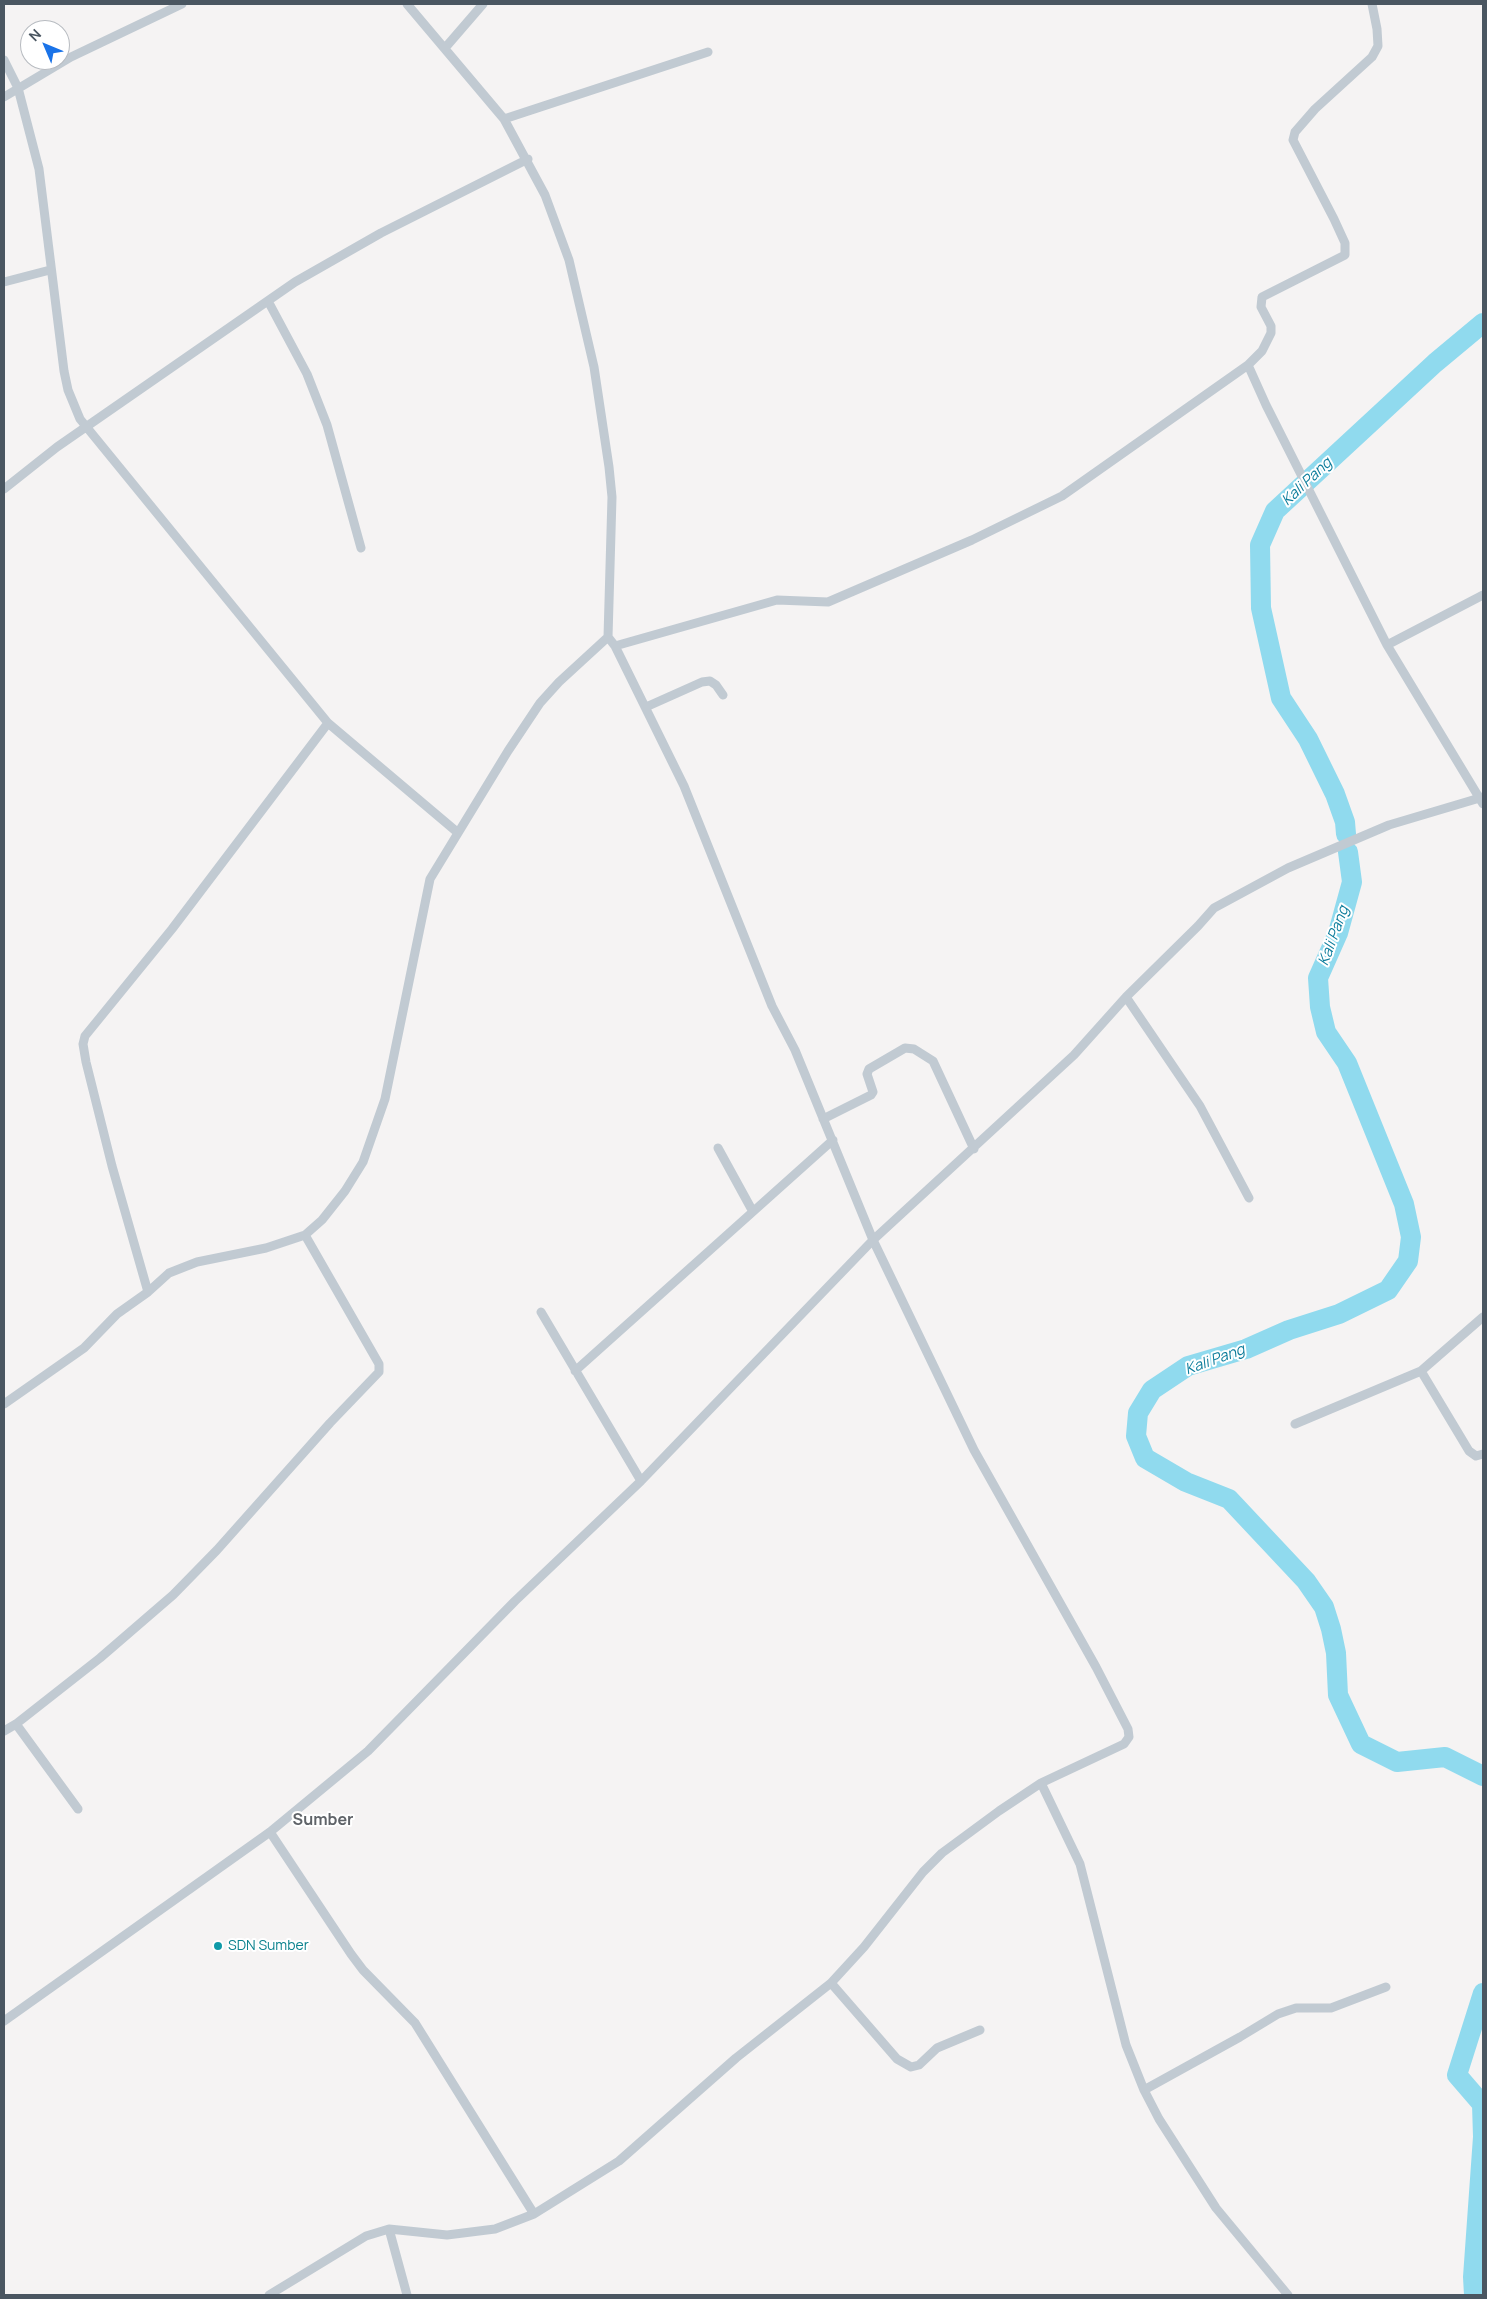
<!DOCTYPE html>
<html>
<head>
<meta charset="utf-8">
<style>
	body { margin:0 }
	#map { position:relative; width:1487px; height:2299px; overflow:hidden; background:#f5f3f3; font-family:Manrope,sans-serif }
	canvas { display:block }
	.frame { position:absolute; inset:0; border:5px solid #4a5661; pointer-events:none }
	.north { position:absolute; left:20px; top:20px; width:50px; height:50px; box-sizing:border-box; background:#fff; border:1px solid #b7bbc0; border-radius:50%; rotate:315deg; font-size:14px; font-weight:700; line-height:20px; text-align:center; color:#4a5661 }
	.north::after { content:''; display:block; margin:auto; width:18px; height:22px; background:#1a73e8; clip-path:polygon(50% 0,100% 100%,50% 72%,0 100%) }
</style>
</head>
<body>
<div id="map">
<canvas width="1487" height="2299"></canvas>
<div class="frame"></div>
<div class="north">N</div>
</div>
<script>
const ctx = document.querySelector('canvas').getContext('2d');
ctx.lineJoin = 'round';
const poly = rows => new Path2D(rows.map(r => 'M' + r).join(''));
function trace(path, color, width, dash) { ctx.strokeStyle = color; ctx.lineWidth = width; ctx.lineCap = dash ? 'butt' : 'round'; ctx.setLineDash(dash || []); ctx.stroke(path); }
function label(font, color, halo, rows, align = 'center') {
  ctx.font = font + ' Manrope,sans-serif'; ctx.lineWidth = 4; ctx.setLineDash([]); ctx.textBaseline = 'middle'; ctx.strokeStyle = halo; ctx.fillStyle = color; for (const [text, x, y, turn = 0] of rows) {
    ctx.save(); ctx.translate(x, y); ctx.rotate((+turn || 0) * Math.PI / 180); ctx.textAlign = isNaN(turn) ? turn : align; if (halo) ctx.strokeText(text, 0, 0); ctx.fillText(text, 0, 0); ctx.restore();
  }
}
trace(poly([
	[1346,834,1345,822,1335,794,1308,739,1281,698,1261,608,1260,545,1275,511,1435,363,1483,323],
	[1348,852,1352,882,1338,933,1318,978,1320,1007,1326,1032,1347,1063,1404,1204,1411,1237,1408,1261,1388,1290,1339,1314,1289,1330,1246,1349,1188,1366,1152,1390,1138,1413,1136,1436,1145,1458,1186,1482,1229,1499,1306,1581,1324,1607,1331,1629,1336,1653,1338,1695,1361,1744,1397,1762,1445,1757,1483,1776],
	[1474,2295,1473,2277,1483,2137,1482,2104,1457,2075,1483,1993]
]), '#90daee', 20);
trace(poly([
	[407,4,504,119,545,195,569,260,594,367,609,467,612,497,608,637,615,646,684,786,772,1006,795,1050,873,1240,974,1450,1096,1667,1128,1729,1129,1737,1124,1744,1041,1783,1080,1864,1126,2045,1144,2090,1159,2119,1216,2208,1288,2295],
	[445,48,483,4],
	[4,60,18,88,39,169,64,371,68,390,80,419,328,723,457,832],
	[4,97,71,57,182,4],
	[504,119,708,52],
	[4,282,50,270],
	[268,301,307,374,327,425,361,548],
	[1248,365,1266,405,1387,645],
	[4,489,57,447,295,282,381,233,528,159],
	[615,646,777,600,828,602,972,540,1062,496,1248,365,1262,351,1271,333,1271,326,1261,307,1262,297,1345,255,1345,243,1334,219,1293,140,1295,132,1315,109,1372,57,1378,46,1377,29,1372,4],
	[646,707,702,682,710,681,716,685,723,695],
	[1483,804,1387,645,1483,595],
	[1126,997,1200,1106,1249,1198],
	[823,1119,871,1095,873,1092,867,1074,869,1069,905,1048,914,1049,933,1061,974,1149],
	[718,1148,752,1210],
	[148,1292,112,1166,86,1062,83,1044,85,1036,172,929,328,723],
	[541,1312,641,1481],
	[575,1371,833,1140],
	[1421,1371,1469,1451,1476,1456,1483,1454],
	[4,1404,84,1348,117,1314,148,1292,169,1273,197,1262,266,1248,305,1235,322,1220,345,1191,363,1162,385,1099,430,879,508,751,540,703,559,682,608,637],
	[1295,1424,1421,1371,1483,1317],
	[16,1724,78,1809],
	[4,1731,16,1724,100,1658,173,1595,217,1550,330,1423,379,1372,379,1364,305,1235],
	[270,1832,351,1954,363,1970,415,2023,534,2214],
	[831,1983,897,2059,911,2067,919,2065,937,2048,980,2030],
	[4,2021,270,1832,368,1751,515,1601,641,1481,873,1240,1074,1055,1126,997,1198,926,1214,908,1288,868,1389,825,1483,797],
	[1144,2090,1240,2037,1278,2014,1296,2008,1331,2008,1386,1987],
	[389,2229,407,2295],
	[269,2295,366,2236,389,2229,447,2235,495,2229,534,2214,619,2161,736,2058,831,1983,864,1947,923,1872,942,1853,999,1811,1041,1783]
]), '#c1cad2', 9);
for (const [x, y, r, color] of [
	[218,1946,5,"#0f9aa8"]
]) { const dot = new Path2D(); dot.arc(x, y, r, 0, 2 * Math.PI); ctx.fillStyle = color; ctx.fill(dot); trace(dot, '#fff', 2); }
label('14px', '#0d838f', '#fff', [
	["SDN Sumber",228,1946]
], 'left');
label('italic 15px', '#0c7c9b', '#fff', [
	["Kali Pang",1307,482,-43],
	["Kali Pang",1334,936,-70],
	["Kali Pang",1215,1360,-20]
]);
label('bold 16px', '#5f6368', '#fff', [
	["Sumber",323,1821]
]);
</script>
</body>
</html>
